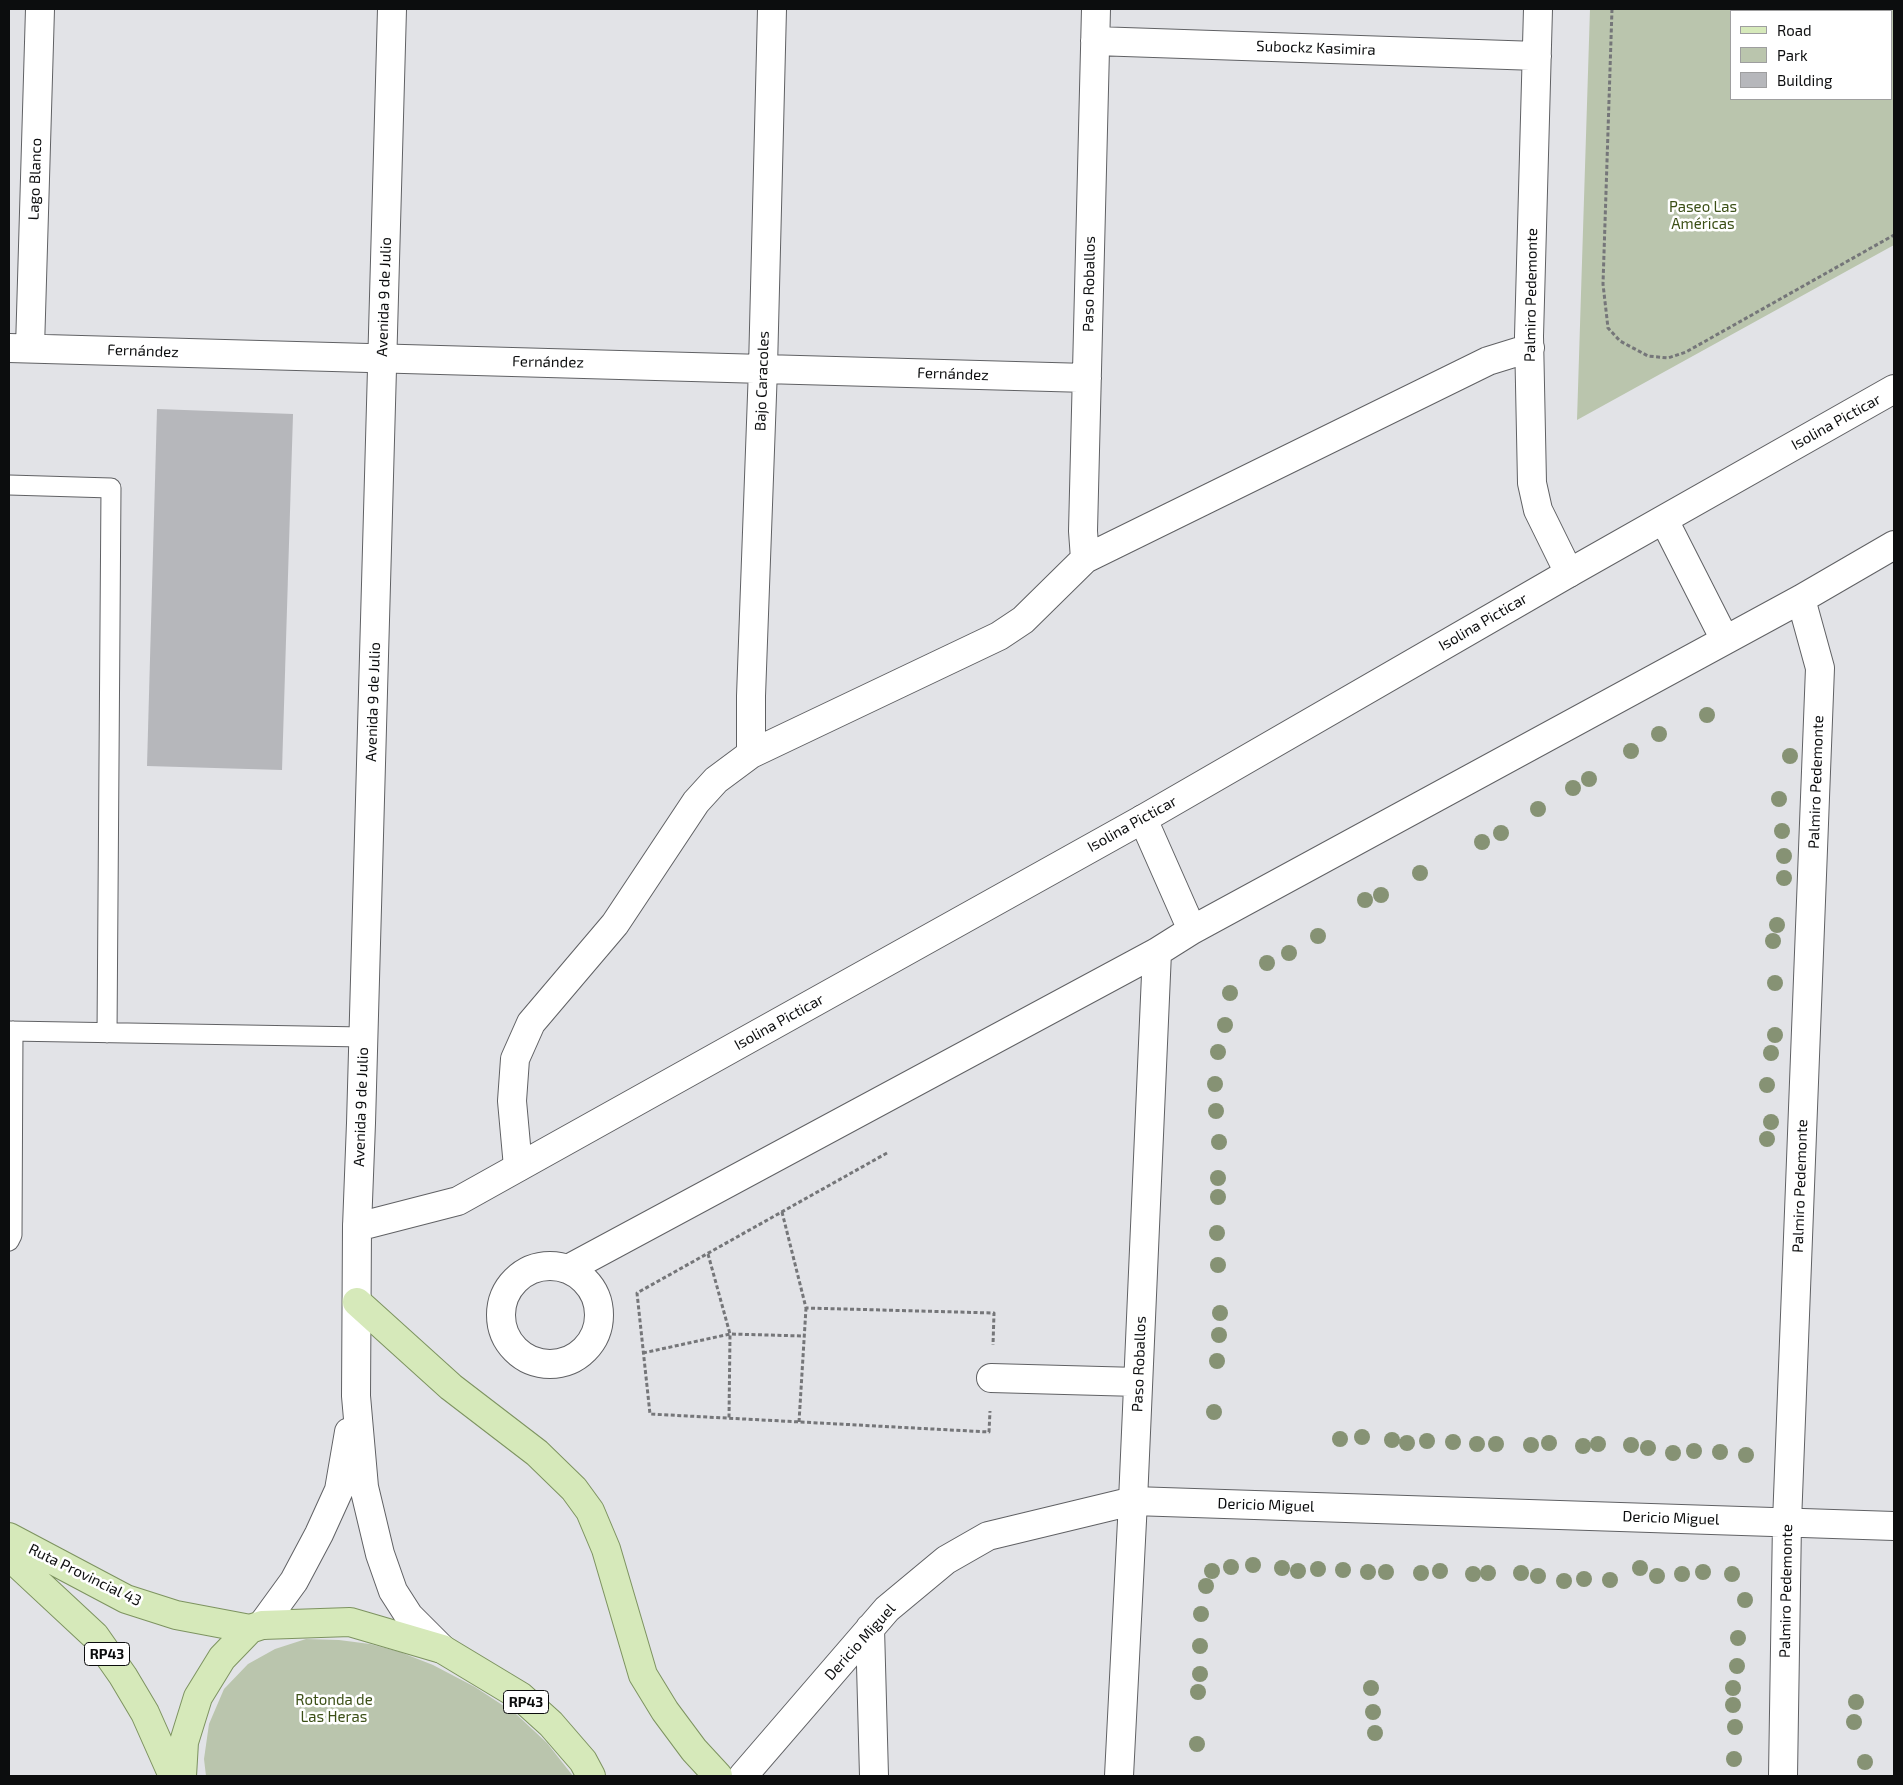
<!DOCTYPE html>
<html>
<head>
<meta charset="utf-8">
<style>
	body { margin:0 }
	#map { position:relative; width:1903px; height:1785px; overflow:hidden; background:#e2e3e7; font-family:"Exo 2",sans-serif }
	canvas { display:block }
	.frame { position:absolute; inset:0; border:10px solid #0c0d0e; pointer-events:none }
	.legend { position:absolute; left:1730px; top:10px; width:162px; height:90px; box-sizing:border-box; background:#fff; border:1px solid #9e9e9f; margin:0; padding:6px 9px; list-style:none; font-size:15px; color:#0c0d0e }
	.legend li { display:flex; align-items:center; gap:10px; height:25px }
	.legend b { width:25px; border:1px solid #9e9e9f }
</style>
</head>
<body>
<div id="map">
<canvas width="1903" height="1785"></canvas>
<div class="frame"></div>
<ul class="legend">
<li><b style="height:6px;background:#d6e9ba"></b>Road</li>
<li><b style="height:14px;background:#bac5ad"></b>Park</li>
<li><b style="height:14px;background:#b6b7bb"></b>Building</li>
</ul>
</div>
<script>
const ctx = document.querySelector('canvas').getContext('2d');
ctx.lineJoin = 'round';
function fillPath(path, color) { ctx.fillStyle = color; ctx.fill(path, 'evenodd'); }
const poly = rows => new Path2D(rows.map(r => 'M' + r).join(''));
function trace(path, color, width, dash) { ctx.strokeStyle = color; ctx.lineWidth = width; ctx.lineCap = dash ? 'butt' : 'round'; ctx.setLineDash(dash || []); ctx.stroke(path); }
function label(font, color, halo, rows, align = 'center') {
  ctx.font = font + ' "Exo 2",sans-serif'; ctx.lineWidth = 5; ctx.setLineDash([]); ctx.textBaseline = 'middle'; ctx.strokeStyle = halo; ctx.fillStyle = color; for (const [text, x, y, turn = 0] of rows) {
    ctx.save(); ctx.translate(x, y); ctx.rotate((+turn || 0) * Math.PI / 180); ctx.textAlign = isNaN(turn) ? turn : align; if (halo) ctx.strokeText(text, 0, 0); ctx.fillText(text, 0, 0); ctx.restore();
  }
}
fillPath(poly([
	[1590,9,1894,9,1894,245,1577,420],
	[1732,11,1892,11,1892,99,1732,99],
	[306,1639,339,1640,370,1644,400,1652,433,1665,475,1687,516,1714,547,1743,573,1776,206,1776,204,1759,209,1724,224,1689,248,1664,275,1649]
]), '#bac5ad');
fillPath(poly([
	[157,409,293,414,282,770,147,766]
]), '#b6b7bb');
const service = poly([
	[9,485,111,488,107,1033],
	[9,1031,364,1037],
	[9,1241,12,1235,13,1031]
]);
const minor = poly([
	[1538,9,1529,336,1532,483,1538,510,1569,573],
	[1095,41,1537,56],
	[9,348,1087,378],
	[30,348,40,9],
	[1664,520,1725,640],
	[1085,559,1083,531,1096,9],
	[751,754,751,696,763,368,772,9],
	[1143,819,1192,930],
	[518,1167,512,1101,515,1059,531,1023,615,924,696,802,716,780,751,754,999,636,1023,620,1085,559,1488,361,1530,348],
	'501 1315a49 49 0 1 1 98 0a49 49 0 1 1-98 0Z',
	[568,1269,1157,952,1192,930,1801,599,1894,545],
	[991,1378,1138,1382],
	[870,1628,874,1776],
	[743,1776,887,1609,946,1560,988,1536,1133,1501,1894,1526],
	[1119,1776,1133,1501,1157,952],
	[1783,1776,1787,1522,1820,668,1801,599]
]);
const tertiary = poly([
	[357,1227,361,1123,392,9]
]);
const secondary = poly([
	[262,1625,294,1581,319,1534,339,1490,349,1432],
	[442,1649,409,1616,393,1591,380,1554,364,1487,356,1396,357,1227,458,1201,1143,819,1569,573,1894,389]
]);
const primary = poly([
	[357,1302,451,1387,537,1453,574,1489,590,1511,606,1549,643,1675,665,1711,694,1750,718,1776],
	[9,1537,126,1599,176,1615,250,1629],
	[9,1556,95,1636,123,1676,145,1713,173,1776],
	[182,1776,184,1742,198,1697,222,1658,250,1629,262,1625,350,1622,442,1649,520,1696,551,1724,583,1761,591,1776]
]);
trace(service, '#606164', 21);
trace(minor, '#606164', 30);
trace(tertiary, '#606164', 30);
trace(secondary, '#606164', 30);
trace(primary, '#7d9360', 30);
trace(poly([
	[1612,9,1603,284,1608,328,1620,341,1648,356,1668,358,1686,352,1894,235],
	[887,1153,637,1293,650,1414,989,1432,990,1411],
	[782,1212,806,1308,994,1313,993,1345],
	[708,1254,730,1334,729,1418],
	[643,1353,730,1334,804,1336],
	[799,1422,806,1308]
]), '#757679', 3, [4, 2.5]);
trace(service, '#fff', 19);
trace(minor, '#fff', 28);
trace(tertiary, '#fff', 28);
trace(secondary, '#fff', 28);
trace(primary, '#d6e9ba', 28);
ctx.fillStyle = '#869274';
for (const [x, y] of [
	[1707,715],
	[1659,734],
	[1631,751],
	[1790,756],
	[1589,779],
	[1573,788],
	[1779,799],
	[1538,809],
	[1782,831],
	[1501,833],
	[1482,842],
	[1784,856],
	[1420,873],
	[1784,878],
	[1381,895],
	[1365,900],
	[1777,925],
	[1318,936],
	[1773,941],
	[1289,953],
	[1267,963],
	[1775,983],
	[1230,993],
	[1225,1025],
	[1775,1035],
	[1218,1052],
	[1771,1053],
	[1215,1084],
	[1767,1085],
	[1216,1111],
	[1771,1122],
	[1767,1139],
	[1219,1142],
	[1218,1178],
	[1218,1197],
	[1217,1233],
	[1218,1265],
	[1220,1313],
	[1219,1335],
	[1217,1361],
	[1214,1412],
	[1362,1437],
	[1340,1439],
	[1392,1440],
	[1427,1441],
	[1453,1442],
	[1407,1443],
	[1549,1443],
	[1477,1444],
	[1496,1444],
	[1598,1444],
	[1531,1445],
	[1631,1445],
	[1583,1446],
	[1648,1448],
	[1694,1451],
	[1720,1452],
	[1673,1453],
	[1746,1455],
	[1253,1565],
	[1231,1567],
	[1282,1568],
	[1640,1568],
	[1318,1569],
	[1343,1570],
	[1212,1571],
	[1298,1571],
	[1440,1571],
	[1368,1572],
	[1386,1572],
	[1703,1572],
	[1421,1573],
	[1488,1573],
	[1521,1573],
	[1473,1574],
	[1682,1574],
	[1732,1574],
	[1538,1576],
	[1657,1576],
	[1584,1579],
	[1610,1580],
	[1564,1581],
	[1206,1586],
	[1745,1600],
	[1201,1614],
	[1738,1638],
	[1200,1646],
	[1737,1666],
	[1200,1674],
	[1371,1688],
	[1733,1688],
	[1198,1692],
	[1856,1702],
	[1733,1705],
	[1373,1712],
	[1854,1722],
	[1735,1727],
	[1375,1733],
	[1197,1744],
	[1734,1759],
	[1865,1762]
]) { ctx.beginPath(); ctx.arc(x, y, 8, 0, 2 * Math.PI); ctx.fill(); }
for (const [x, y, w] of [
	[107,1654,45],
	[526,1702,45]
]) { const box = new Path2D(); box.roundRect(x - w / 2, y - 11.5, w, 23, 4); ctx.fillStyle = '#fff'; ctx.fill(box); trace(box, '#0c0d0e', 1); }
label('bold 14px', '#0c0d0e', null, [
	["RP43",107,1654],
	["RP43",526,1702]
]);
label('15px', '#0c0d0e', '#fff', [
	["Subockz Kasimira",1316,48,2],
	["Lago Blanco",35,179,-88],
	["Paso Roballos",1089,284,-89],
	["Palmiro Pedemonte",1531,295,-89],
	["Avenida 9 de Julio",384,297,-88],
	["Fernández",143,351,2],
	["Fernández",548,362,1],
	["Fernández",953,374,2],
	["Bajo Caracoles",762,381,-88],
	["Isolina Picticar",1836,422,-29],
	["Isolina Picticar",1483,622,-30],
	["Avenida 9 de Julio",373,702,-88],
	["Palmiro Pedemonte",1816,782,-88],
	["Isolina Picticar",1132,824,-29],
	["Isolina Picticar",779,1022,-29],
	["Avenida 9 de Julio",361,1107,-88],
	["Palmiro Pedemonte",1800,1186,-88],
	["Paso Roballos",1139,1364,-88],
	["Dericio Miguel",1266,1505,2],
	["Dericio Miguel",1671,1518,2],
	["Ruta Provincial 43",85,1575,26],
	["Palmiro Pedemonte",1786,1591,-89],
	["Dericio Miguel",860,1642,-48]
]);
label('15px', '#3b4f16', '#fff', [
	["Paseo Las",1703,207],
	["Américas",1703,224],
	["Rotonda de",334,1700],
	["Las Heras",334,1717]
]);
</script>
</body>
</html>
